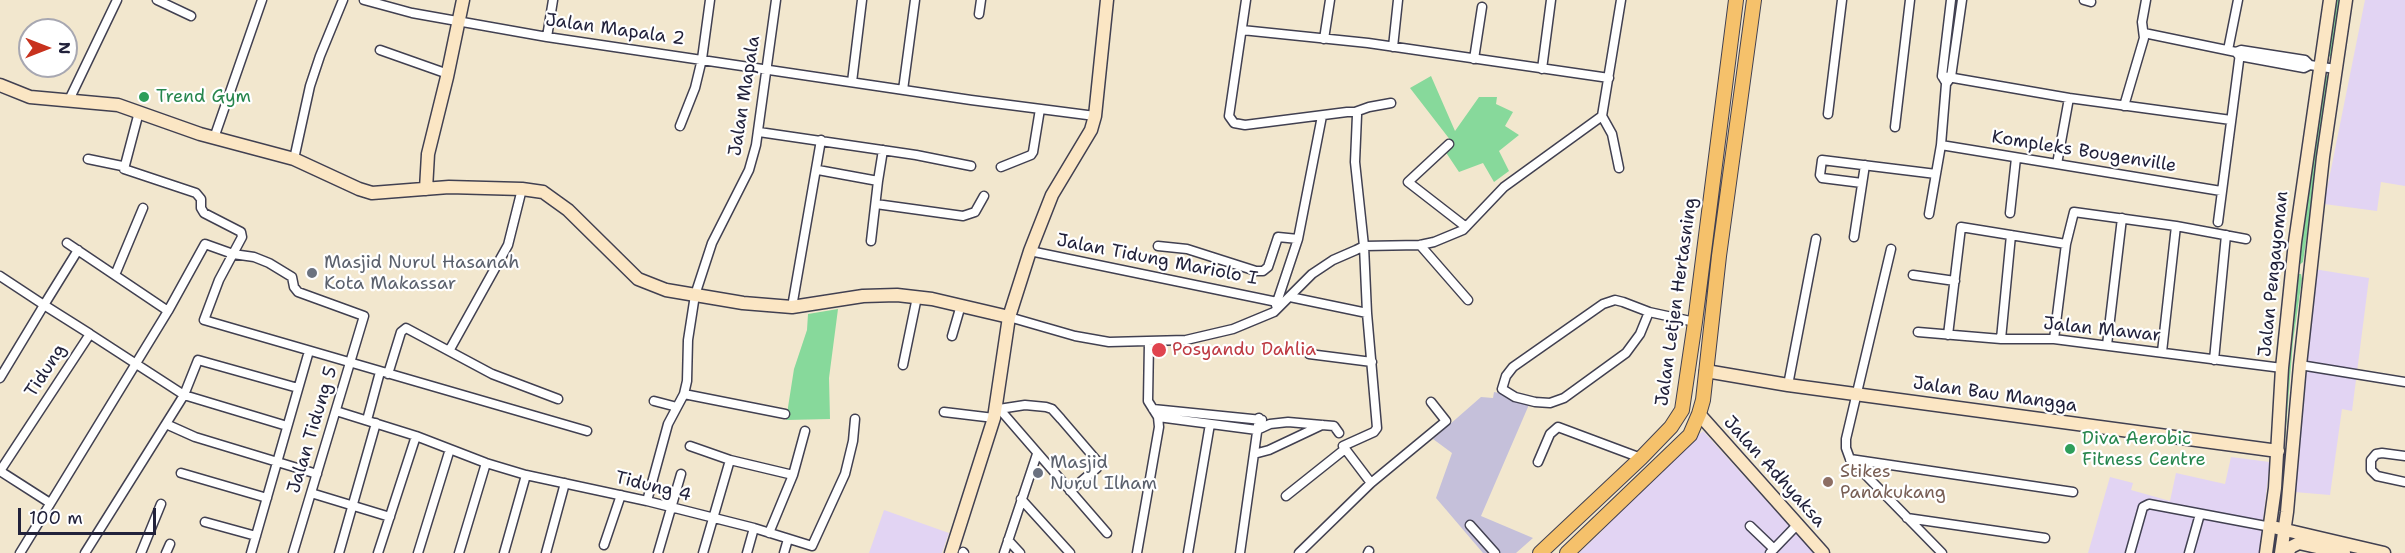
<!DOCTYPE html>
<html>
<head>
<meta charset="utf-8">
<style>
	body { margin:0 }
	#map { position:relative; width:2405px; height:553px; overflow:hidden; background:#f2e7ce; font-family:"Shantell Sans",sans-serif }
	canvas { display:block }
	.north { position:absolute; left:18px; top:18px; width:60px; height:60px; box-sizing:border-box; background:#fff; border:2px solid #a7a7b1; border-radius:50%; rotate:90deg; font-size:16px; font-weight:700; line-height:24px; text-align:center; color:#22223b }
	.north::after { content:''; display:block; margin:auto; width:21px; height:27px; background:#c8321e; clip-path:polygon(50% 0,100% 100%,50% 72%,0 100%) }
	.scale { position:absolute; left:18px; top:508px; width:138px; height:27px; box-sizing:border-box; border:3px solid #22223b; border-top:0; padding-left:8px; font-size:18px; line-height:21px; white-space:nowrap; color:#22223b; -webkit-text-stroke:4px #fff; paint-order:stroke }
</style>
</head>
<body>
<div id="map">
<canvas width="2405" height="553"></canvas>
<div class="north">N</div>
<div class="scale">100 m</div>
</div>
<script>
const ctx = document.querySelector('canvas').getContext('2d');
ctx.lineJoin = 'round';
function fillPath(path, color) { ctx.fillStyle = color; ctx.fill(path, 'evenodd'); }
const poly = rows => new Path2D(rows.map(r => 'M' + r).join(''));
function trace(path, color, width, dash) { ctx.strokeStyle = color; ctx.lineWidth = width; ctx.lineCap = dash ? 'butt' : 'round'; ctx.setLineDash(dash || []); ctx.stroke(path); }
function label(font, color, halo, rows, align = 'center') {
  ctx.font = font + ' "Shantell Sans",sans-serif'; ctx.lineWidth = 4.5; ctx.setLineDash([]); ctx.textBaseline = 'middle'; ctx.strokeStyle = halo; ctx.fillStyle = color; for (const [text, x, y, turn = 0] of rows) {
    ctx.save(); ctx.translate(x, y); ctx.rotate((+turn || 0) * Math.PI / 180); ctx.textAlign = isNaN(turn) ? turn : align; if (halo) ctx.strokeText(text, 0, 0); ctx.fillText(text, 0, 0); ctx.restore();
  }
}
fillPath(poly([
	[2365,0,2405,0,2405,186,2381,182,2377,211,2324,204],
	[2314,269,2369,278,2352,411,2342,409,2330,495,2294,492],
	[1703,431,1814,553,1579,553,1603,530,1600,527],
	[2231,457,2270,462,2259,553,2088,553,2110,477,2133,483,2131,490,2170,501,2176,473,2225,484],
	[884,510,949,533,942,553,869,553]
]), '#e2d4f3');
fillPath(poly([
	[1494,392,1531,400,1481,516,1533,538,1516,553,1483,553,1436,498,1452,453,1433,439,1481,397,1493,398]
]), '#c5c0da');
fillPath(poly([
	[2334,0,2342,0,2333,55,2328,57,2326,55],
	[2327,75,2330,77,2303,262,2298,266,2308,177,2324,80],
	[1431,76,1455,131,1479,97,1497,97,1496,104,1513,112,1505,126,1519,135,1499,151,1509,171,1494,182,1483,163,1459,172,1445,151,1451,141,1410,88],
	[2297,274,2301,274,2302,279,2293,341,2279,515,2275,517],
	[838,309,829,378,830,419,786,420,794,369,807,330,808,314]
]), '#87d99b');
const street = poly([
	[157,0,191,16],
	[364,0,412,13,547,37,971,100,1095,116],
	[1246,0,1229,116,1234,123,1245,125,1347,112,1355,112,1357,115,1355,162,1364,246,1367,313,1377,428,1374,432,1343,446,1371,483],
	[2084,0,2091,2],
	[979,14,981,0],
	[1242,30,1368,43,1609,78],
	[2144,33,2236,52,2239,56,2304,68,2310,65,2335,69],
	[547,37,553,0],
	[1324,39,1330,0],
	[1393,47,1398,0],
	[380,50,448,74],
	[2228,50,2238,0],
	[2236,52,2241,50,2305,60,2310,65],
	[1474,59,1482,7],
	[1542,69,1551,0],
	[1942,76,2069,98,2231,120],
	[1945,81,1942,76,1951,0],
	[852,82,862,0],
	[903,90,915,0],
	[69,100,117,0],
	[2124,106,2144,38,2142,22,2146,0],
	[139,112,124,169,196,193,201,199,201,208,204,213,241,232,242,237,219,280,204,320,587,431],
	[1355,112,1369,107,1391,103],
	[1828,114,1842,0],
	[680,126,695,88,702,59,710,0],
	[1895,127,1910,0],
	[759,132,916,155,971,166],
	[214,138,262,0],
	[1449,144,1408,182,1466,227],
	[1941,145,2221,191],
	[88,159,122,166],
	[294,159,310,86,320,56,343,0],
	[2057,164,2069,98],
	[1001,167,1031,155,1033,152,1040,109],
	[1619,168,1612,134,1602,116,1621,0],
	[818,170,878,181,871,241],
	[878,181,883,150],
	[1862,183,1822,178,1820,175,1822,160,1936,174],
	[876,204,963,216,975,212,984,196],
	[2010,213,2016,158],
	[1929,214,1941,145,1946,84,1951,77,1962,0],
	[2218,222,2240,53],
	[1854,237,1865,165],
	[67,243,168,311],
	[1420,245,1468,300],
	[1158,246,1187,249,1256,271,1263,271,1268,267,1278,237,1298,239],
	[1891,249,1846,439,1846,448,1850,459,1942,553],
	[1030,251,1277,302],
	[115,275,143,208],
	[1913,275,1955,281],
	[0,276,44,305,0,378],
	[1290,297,1367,313],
	[1276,305,1298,239,1322,116],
	[792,307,821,140],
	[1649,312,1640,334,1626,353,1564,398,1550,403,1535,402,1515,397,1502,389,1506,376,1513,367,1603,304,1615,300,1623,302,1649,312,1695,322],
	[1009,317,1075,336,1109,342,1186,340,1233,329,1274,312,1312,274,1333,260,1356,250,1364,246,1420,245,1434,242,1463,230,1504,187,1602,116],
	[1918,332,2001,339,2054,339,2282,368],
	[90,334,184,395,287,426],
	[1948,335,1961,227,2066,244],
	[952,336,961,305],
	[2001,339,2011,235],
	[2054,339,2066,244,2074,212,2176,226,2246,239],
	[2107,345,2122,218],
	[449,351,508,245,522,189],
	[2162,352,2176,226],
	[1309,354,1372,362],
	[2214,360,2226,235],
	[903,365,917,297],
	[2300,365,2405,382],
	[388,374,401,332,406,328,492,374,558,399],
	[1788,385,1816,239],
	[684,394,785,414],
	[654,401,677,407],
	[996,405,1107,533],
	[999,409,1025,405,1046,407,1052,409,1061,419,1098,462,1097,468,1070,491],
	[1153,409,1262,420],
	[336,411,416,436,486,463,526,475,647,501,754,528,812,546,845,474,853,441,855,419],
	[944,412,994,418],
	[1158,417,1257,430,1270,424,1288,422,1322,425,1334,426,1339,433],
	[367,420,380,372],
	[166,424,195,437,317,474],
	[690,446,730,460,793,475],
	[1254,454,1269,450,1322,425],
	[2405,456,2382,453,2376,454,2371,460,2371,470,2377,476,2405,482],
	[1850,459,2073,492],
	[1538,462,1550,434,1558,427,1641,458],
	[0,471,90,334,44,305,78,250],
	[0,471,50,503],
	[181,473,267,498],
	[311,493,390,517],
	[1286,496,1345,449],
	[1021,499,1070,553],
	[647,501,668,424,684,394,687,381,688,340,695,295,712,243,749,170,756,145,776,0],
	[1907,518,2045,538],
	[205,522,256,536],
	[1470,525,1495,553],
	[1750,526,1774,549],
	[769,533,793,475,805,431],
	[1008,540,1020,553],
	[604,545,621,495],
	[963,552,964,553],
	[20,553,168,311,205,244,233,254,254,257,269,263,292,277,294,287,298,292,364,316,293,553],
	[85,553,184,395,198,360,298,388],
	[141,553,161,504],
	[166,553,170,544],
	[251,553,309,351],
	[339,553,376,423],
	[378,553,416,436],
	[418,553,450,449],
	[459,553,486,463],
	[504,553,526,475],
	[546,553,565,483],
	[658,553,681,474],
	[703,553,730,460],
	[747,553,754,528],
	[784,553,788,539],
	[1004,553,1037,454],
	[1137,553,1159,427,1158,417,1148,401,1149,342],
	[1188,553,1210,424],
	[1240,553,1259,418],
	[1299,553,1371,483,1446,421,1431,402],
	[1368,553,1369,551],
	[1770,553,1798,524],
	[2130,553,2143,507,2149,504,2271,527],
	[2189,553,2200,514]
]);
const secondary = poly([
	[0,85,30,97,118,105,200,134,294,159,359,189,372,193,449,187,522,189,543,192,568,210,638,279,666,290,743,303,792,307,863,296,897,295,932,299,1009,317,994,418,951,553],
	[426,189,428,154,447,77,463,0],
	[1009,317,1030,251,1052,195,1091,130,1095,116,1107,0],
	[1706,371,1788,385,2278,451],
	[1699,414,1823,553],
	[2277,528,2384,553],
	[2266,553,2275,488,2282,368,2295,242,2330,0],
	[2281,553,2287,512,2300,365,2323,157,2346,0],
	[2287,553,2291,547,2299,543,2344,553]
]);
const primary = poly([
	[1540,553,1641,458,1671,427,1682,410,1695,322,1736,0],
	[1567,553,1690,435,1699,414,1703,400,1719,256,1754,0]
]);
trace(street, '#414051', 11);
trace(secondary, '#414051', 15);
trace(primary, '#414051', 16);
trace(street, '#fff', 8);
trace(secondary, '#fbe6c4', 12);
trace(primary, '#f5c16b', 14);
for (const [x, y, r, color] of [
	[144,97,6,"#2e9e5b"],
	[312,273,6,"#6b7280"],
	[1159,350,8,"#e0444e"],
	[2070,449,6,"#2e9e5b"],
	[1038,473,6,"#6b7280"],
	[1828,482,6,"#8d6e63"]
]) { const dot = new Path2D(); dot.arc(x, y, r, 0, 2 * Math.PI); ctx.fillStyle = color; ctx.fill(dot); trace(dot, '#fff', 2); }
label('18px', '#22223b', '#fff', [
	["Jalan Mapala 2",615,30,8],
	["Jalan Mapala",745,96,-81],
	["Kompleks Bougenville",2084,152,9],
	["Jalan Tidung Mariolo I",1157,260,11],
	["Jalan Pengayoman",2274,274,-84],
	["Jalan Letjen Hertasning",1677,302,-82],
	["Jalan Mawar",2102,330,6],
	["Tidung",46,371,-57],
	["Jalan Bau Mangga",1995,395,8],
	["Jalan Tidung 5",313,430,-73],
	["Jalan Adhyaksa",1774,472,48],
	["Tidung 4",653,487,14]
]);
label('18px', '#27864d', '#fff', [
	["Trend Gym",156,97],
	["Diva Aerobic",2082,439],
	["Fitness Centre",2082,460]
], 'left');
label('18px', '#5b616d', '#fff', [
	["Masjid Nurul Hasanah",324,263],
	["Kota Makassar",324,284],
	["Masjid",1050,463],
	["Nurul Ilham",1050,484]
], 'left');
label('18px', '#be3a42', '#fff', [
	["Posyandu Dahlia",1172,350]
], 'left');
label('18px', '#785e54', '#fff', [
	["Stikes",1840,472],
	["Panakukang",1840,493]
], 'left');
</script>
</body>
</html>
